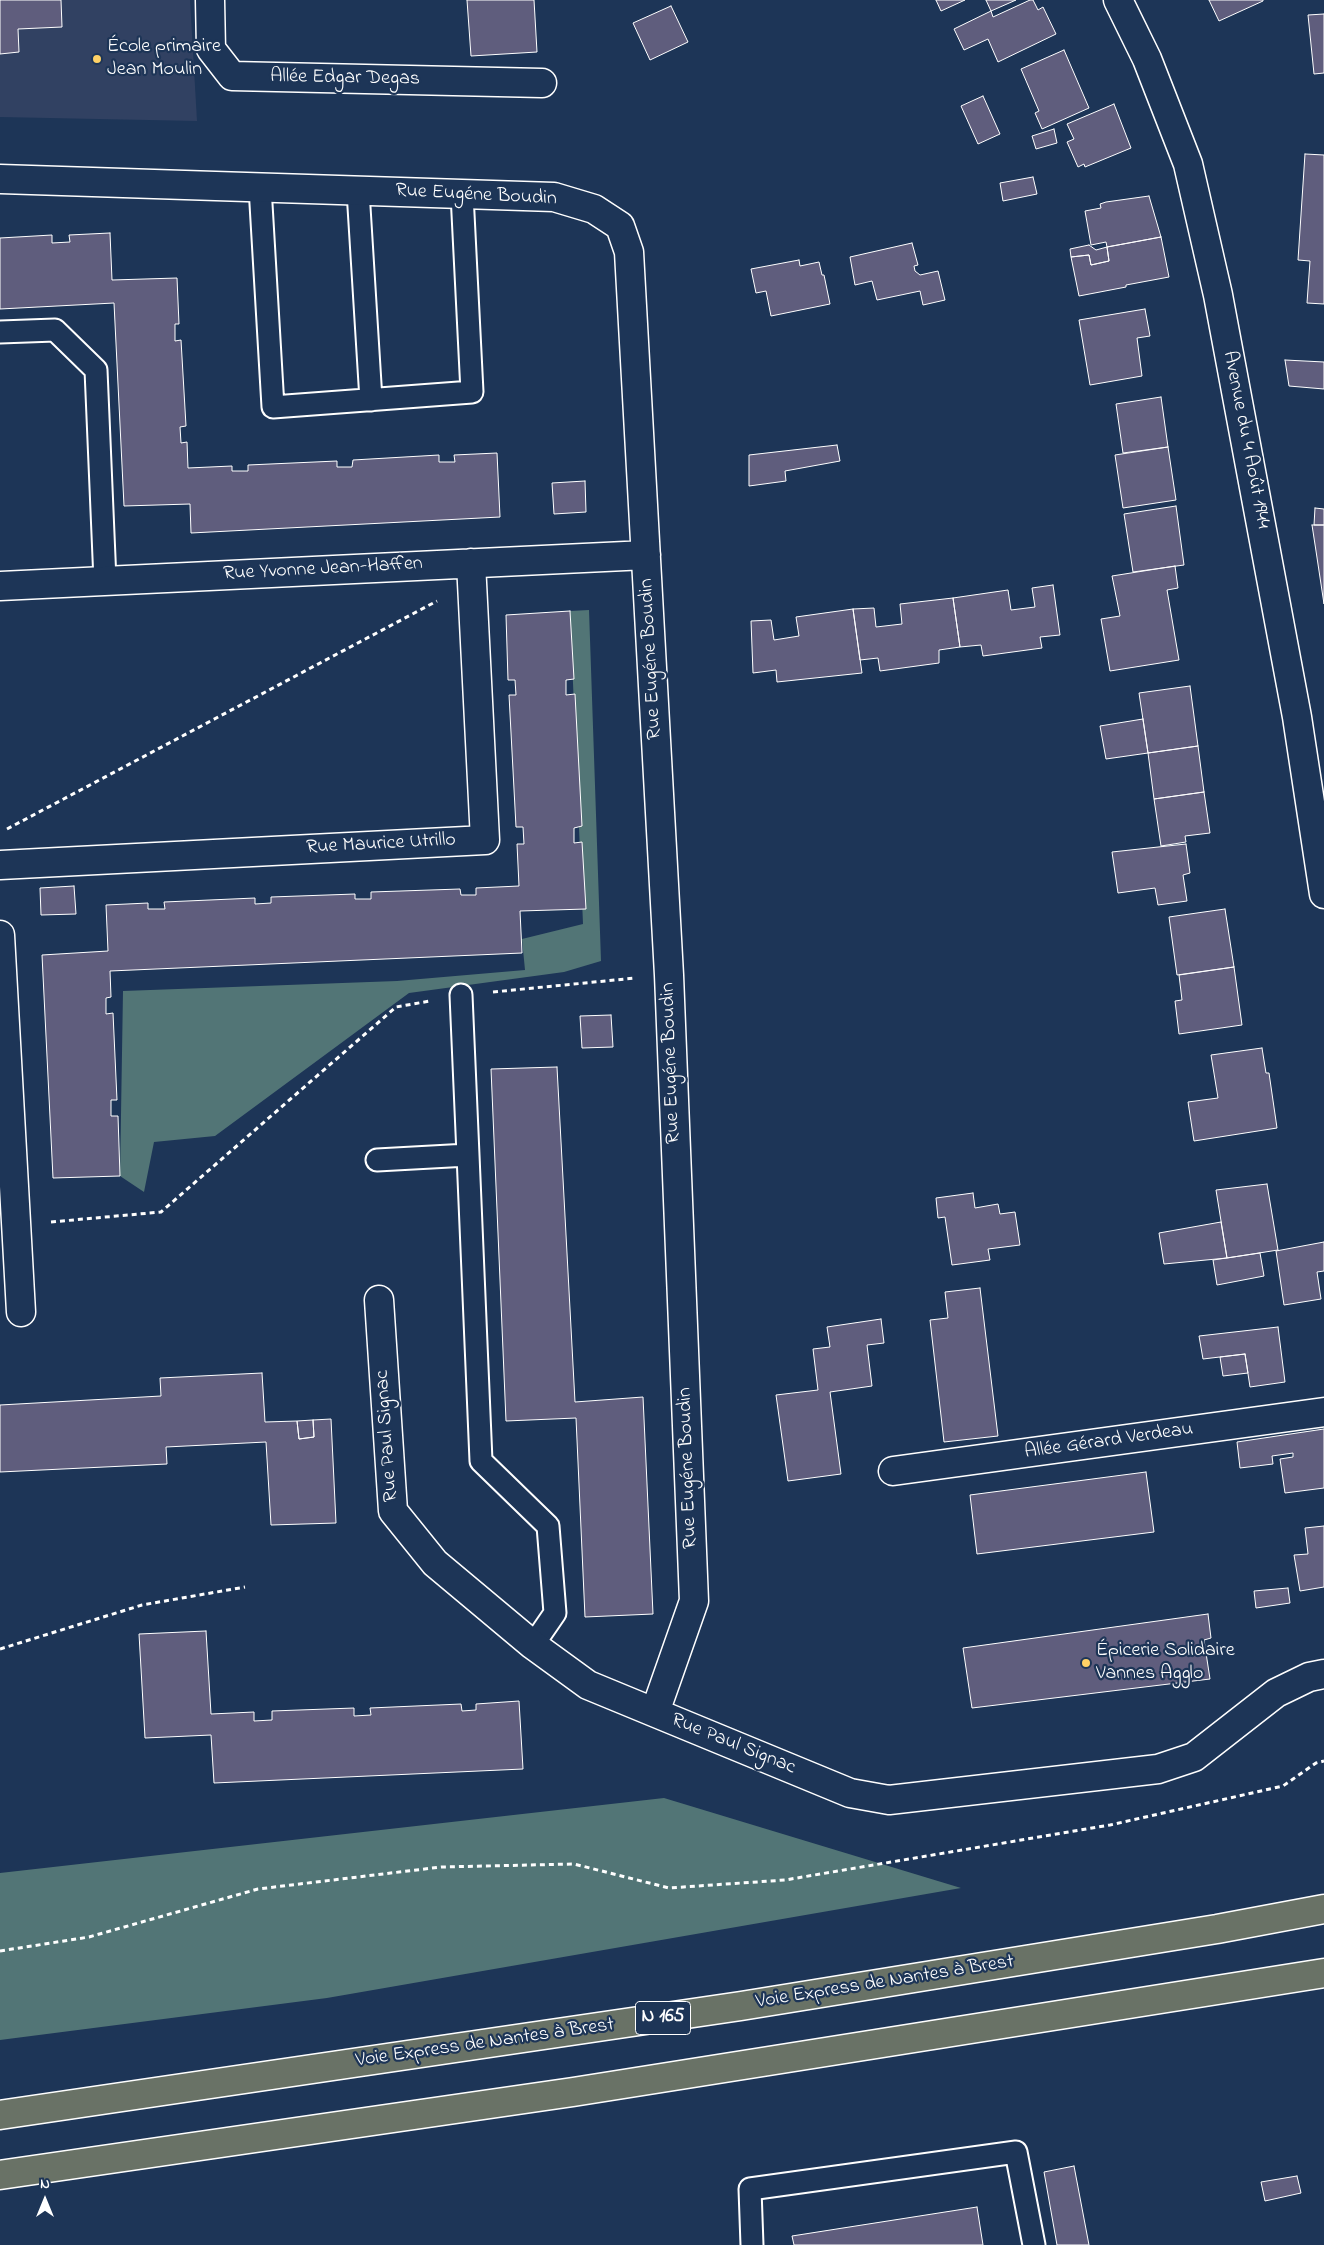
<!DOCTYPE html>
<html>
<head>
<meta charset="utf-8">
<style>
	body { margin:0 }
	#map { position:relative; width:1324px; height:2245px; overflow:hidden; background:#1d3557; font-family:"Indie Flower",sans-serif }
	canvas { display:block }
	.north { position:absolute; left:20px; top:2175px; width:50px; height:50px; -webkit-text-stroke:4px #1d3557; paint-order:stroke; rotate:0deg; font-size:14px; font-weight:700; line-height:20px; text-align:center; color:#fff }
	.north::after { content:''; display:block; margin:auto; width:18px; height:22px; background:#fff; clip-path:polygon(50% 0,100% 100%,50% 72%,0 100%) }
</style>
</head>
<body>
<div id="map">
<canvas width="1324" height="2245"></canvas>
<div class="north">N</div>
</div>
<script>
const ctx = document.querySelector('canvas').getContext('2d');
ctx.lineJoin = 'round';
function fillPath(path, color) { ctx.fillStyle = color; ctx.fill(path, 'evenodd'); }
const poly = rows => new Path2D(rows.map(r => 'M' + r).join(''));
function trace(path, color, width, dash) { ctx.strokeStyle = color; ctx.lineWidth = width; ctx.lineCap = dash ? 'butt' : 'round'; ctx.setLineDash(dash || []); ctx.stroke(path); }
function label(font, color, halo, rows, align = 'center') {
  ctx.font = font + ' "Indie Flower",sans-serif'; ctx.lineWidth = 4.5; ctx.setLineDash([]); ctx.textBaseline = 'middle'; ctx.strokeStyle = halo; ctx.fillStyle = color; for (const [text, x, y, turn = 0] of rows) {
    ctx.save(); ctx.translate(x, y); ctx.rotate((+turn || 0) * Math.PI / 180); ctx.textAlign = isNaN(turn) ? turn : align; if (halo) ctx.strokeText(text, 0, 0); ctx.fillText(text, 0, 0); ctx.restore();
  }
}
fillPath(poly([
	[0,0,190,0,197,121,0,117]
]), '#314162');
fillPath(poly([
	[589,610,601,961,564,972,409,993,215,1136,154,1142,144,1192,120,1176,123,991,397,981,525,970,522,939,583,924,570,611],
	[664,1798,961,1888,327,1998,0,2040,0,1873]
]), '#527576');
const building = poly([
	[0,0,61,0,62,27,18,29,19,52,0,54,0,0],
	[467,0,534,0,537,52,471,56,467,0],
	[936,0,965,0,941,11,936,0],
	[986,0,1016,0,991,11,986,0],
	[1030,0,1033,0,1038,10,1043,7,1056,34,998,62,988,39,964,50,954,29,991,11,993,17,1030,0],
	[1209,0,1263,0,1263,1,1219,21,1209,0],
	[671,6,688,42,650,60,633,23,671,6],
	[1324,14,1324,73,1314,74,1308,15,1324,14],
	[1064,50,1089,108,1042,129,1035,113,1039,111,1021,69,1064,50],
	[983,96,1000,134,978,144,961,106,983,96],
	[1114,104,1131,148,1085,167,1084,164,1078,167,1067,142,1074,139,1067,124,1114,104],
	[1054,129,1057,143,1036,149,1032,136,1054,129],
	[1305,154,1324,155,1324,304,1307,303,1310,261,1298,260,1305,154],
	[1033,177,1037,194,1003,201,1000,183,1033,177],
	[1149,196,1161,237,1107,247,1106,242,1091,245,1085,211,1101,208,1100,204,1106,202,1149,196],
	[110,233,112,280,177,278,179,324,175,324,175,341,181,340,186,426,180,427,181,443,187,442,188,468,232,466,232,471,248,471,248,465,337,461,337,467,352,467,353,460,439,455,439,462,455,462,454,455,497,453,500,517,191,533,190,504,124,506,114,303,0,309,0,238,52,235,52,243,70,242,69,235,110,233],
	[1161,237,1169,277,1126,285,1126,287,1079,296,1071,257,1089,255,1091,265,1109,261,1107,247,1161,237],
	[912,243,918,265,914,266,915,271,920,275,938,271,945,300,923,305,920,291,877,300,872,281,855,285,850,257,912,243],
	[1089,245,1096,250,1107,247,1109,261,1091,265,1089,255,1071,257,1070,249,1089,245],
	[799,260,800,266,819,262,822,275,824,275,830,304,771,316,766,291,756,293,751,269,799,260],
	[1145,309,1150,336,1137,338,1142,376,1090,385,1079,320,1145,309],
	[1285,360,1324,362,1324,389,1289,386,1285,360],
	[1161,397,1168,447,1123,453,1116,404,1161,397],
	[837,445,840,461,785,471,786,481,749,486,749,455,837,445],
	[1168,447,1176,500,1123,508,1115,455,1168,447],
	[585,481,586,512,554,514,552,483,585,481],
	[1176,506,1184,565,1133,572,1124,514,1176,506],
	[1315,508,1324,509,1324,525,1314,525,1315,508],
	[1312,525,1324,525,1324,604,1316,551,1312,525],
	[1175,566,1178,588,1167,590,1179,660,1110,671,1101,619,1120,616,1112,576,1175,566],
	[1053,585,1060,635,1040,637,1042,648,983,656,981,645,960,647,953,598,1008,590,1011,610,1035,607,1032,588,1053,585],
	[953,598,960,647,939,650,939,663,880,671,878,658,860,660,853,609,874,608,876,627,902,624,900,604,953,598],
	[853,609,862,673,777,682,776,670,753,673,751,621,771,620,774,640,799,636,796,617,853,609],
	[570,611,574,679,566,680,566,695,575,694,582,826,574,828,574,843,582,842,586,909,520,911,522,953,110,971,111,997,106,998,106,1014,113,1013,117,1100,111,1100,111,1116,118,1116,120,1176,53,1178,42,955,108,951,106,905,148,903,148,909,165,909,164,902,255,898,255,904,271,903,271,897,355,894,355,899,371,899,371,892,460,889,461,895,476,895,476,888,519,886,517,844,524,844,523,827,516,827,509,695,516,695,515,680,508,680,506,615,570,611],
	[1190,686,1198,746,1148,753,1139,693,1190,686],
	[1143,719,1148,753,1106,759,1100,726,1143,719],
	[1198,746,1204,792,1154,799,1148,753,1198,746],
	[1204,792,1210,833,1185,836,1186,842,1161,846,1154,799,1204,792],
	[1186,844,1190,873,1183,875,1187,901,1158,905,1155,888,1118,893,1112,852,1186,844],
	[74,886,76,914,41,915,40,888,74,886],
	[1225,909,1234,967,1177,975,1169,917,1225,909],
	[1234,967,1242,1025,1179,1034,1175,1001,1182,1000,1179,975,1234,967],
	[611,1015,613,1047,582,1048,580,1016,611,1015],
	[1262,1048,1266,1073,1269,1073,1277,1128,1194,1141,1188,1102,1218,1098,1211,1055,1262,1048],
	[557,1067,575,1402,643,1397,653,1614,585,1617,576,1418,506,1421,491,1069,557,1067],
	[1267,1184,1278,1250,1227,1258,1216,1190,1267,1184],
	[973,1193,975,1208,998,1204,1000,1214,1015,1212,1020,1245,988,1249,990,1260,952,1265,945,1217,938,1218,936,1198,973,1193],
	[1221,1222,1227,1258,1164,1264,1159,1233,1221,1222],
	[1324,1242,1324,1271,1317,1272,1321,1299,1284,1305,1276,1251,1324,1242],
	[1260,1253,1264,1276,1217,1285,1213,1260,1260,1253],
	[980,1288,998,1436,944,1442,930,1320,948,1318,945,1292,980,1288],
	[881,1319,884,1343,867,1345,872,1386,830,1392,841,1474,788,1481,776,1395,818,1390,813,1349,830,1347,827,1327,881,1319],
	[1278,1327,1285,1382,1250,1387,1245,1354,1203,1359,1199,1336,1278,1327],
	[1245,1354,1248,1373,1223,1376,1220,1357,1245,1354],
	[262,1373,265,1422,297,1421,299,1439,314,1437,313,1420,331,1419,336,1523,271,1525,266,1442,166,1447,167,1464,0,1472,0,1405,161,1396,160,1378,262,1373],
	[313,1420,314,1437,299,1439,297,1421,313,1420],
	[1324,1429,1324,1488,1285,1493,1280,1459,1293,1457,1293,1453,1272,1456,1273,1464,1240,1468,1237,1442,1324,1429],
	[1146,1472,1154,1532,977,1554,970,1495,1146,1472],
	[1324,1526,1324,1587,1300,1591,1294,1555,1308,1554,1305,1528,1324,1526],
	[1288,1588,1290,1603,1256,1608,1254,1591,1288,1588],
	[1208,1614,1211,1638,1204,1640,1210,1679,972,1708,963,1648,1208,1614],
	[206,1631,211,1714,254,1712,254,1721,272,1720,272,1711,354,1708,354,1716,371,1715,370,1708,461,1704,462,1711,476,1710,476,1704,519,1701,523,1769,214,1783,211,1735,145,1738,139,1634,206,1631],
	[1074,2166,1089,2245,1057,2245,1044,2172,1074,2166],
	[1297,2176,1301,2193,1265,2201,1261,2182,1297,2176],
	[977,2207,983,2245,794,2245,792,2236,977,2207]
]);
fillPath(building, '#5f5d7d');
trace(building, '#fff', 1);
const service = poly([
	[260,187,273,407,472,392,462,194],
	[358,191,371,400],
	[0,332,55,330,96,370,105,581],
	[461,995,468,1155],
	[377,1160,468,1155,481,1461,548,1526,555,1613,533,1645],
	[752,2245,750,2189,1016,2152,1034,2245]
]);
const minor = poly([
	[210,0,211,49,232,76,542,83],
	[0,179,554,197,594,209,620,226,629,252,669,975,694,1601,655,1712],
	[0,586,646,555],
	[0,865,485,840,471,563],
	[0,935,21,1312],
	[379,1300,393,1511,435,1563,533,1645,588,1685,850,1793,889,1800,1158,1769,1194,1757,1276,1693,1309,1677,1324,1674],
	[893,1471,1324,1412]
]);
const tertiary = poly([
	[1118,0,1147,59,1188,164,1218,295,1297,717,1324,894]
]);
const trunk = poly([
	[0,2115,741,2006,1217,1929,1324,1909],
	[0,2175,573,2092,1324,1973]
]);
trace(service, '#fff', 25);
trace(minor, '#fff', 31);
trace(tertiary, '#fff', 31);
trace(trunk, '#fff', 31);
trace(poly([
	[7,829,437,601],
	[493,992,636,978],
	[51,1222,161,1212,396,1007,430,1001],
	[0,1649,142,1605,245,1587],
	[0,1951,89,1937,258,1889,441,1867,574,1864,669,1888,785,1880,1110,1825,1283,1786,1316,1763,1324,1761]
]), '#fff', 3, [5, 4]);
trace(service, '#1d3557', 21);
trace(minor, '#1d3557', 28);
trace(tertiary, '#1d3557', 28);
trace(trunk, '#697266', 28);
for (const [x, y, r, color] of [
	[97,59,5,"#ffd166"],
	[1086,1663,5,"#ffd166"]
]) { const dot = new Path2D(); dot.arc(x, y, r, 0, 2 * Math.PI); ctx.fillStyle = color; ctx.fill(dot); trace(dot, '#1d3557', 2); }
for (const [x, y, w] of [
	[663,2018,55]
]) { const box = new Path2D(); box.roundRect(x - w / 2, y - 16.5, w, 33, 4); ctx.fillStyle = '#1d3557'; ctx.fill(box); trace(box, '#fff', 1); }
label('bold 19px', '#fff', null, [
	["N 165",663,2018]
]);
label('20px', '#fff', '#1d3557', [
	["École primaire",107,48],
	["Jean Moulin",107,71],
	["Épicerie Solidaire",1096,1652],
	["Vannes Agglo",1096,1675]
], 'left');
label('20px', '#fff', '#1d3557', [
	["Allée Edgar Degas",345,79,1],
	["Rue Eugéne Boudin",476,196,3],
	["Avenue du 4 Août 1944",1245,440,79],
	["Rue Yvonne Jean-Haffen",323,570,-3],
	["Rue Eugéne Boudin",652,659,-93],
	["Rue Maurice Utrillo",381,845,-3],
	["Rue Eugéne Boudin",672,1063,-92],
	["Rue Paul Signac",388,1436,-94],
	["Allée Gérard Verdeau",1109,1442,-8],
	["Rue Eugéne Boudin",689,1468,-92],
	["Rue Paul Signac",733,1745,22],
	["Voie Express de Nantes à Brest",885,1983,-9],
	["Voie Express de Nantes à Brest",485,2044,-8]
]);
</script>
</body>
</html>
